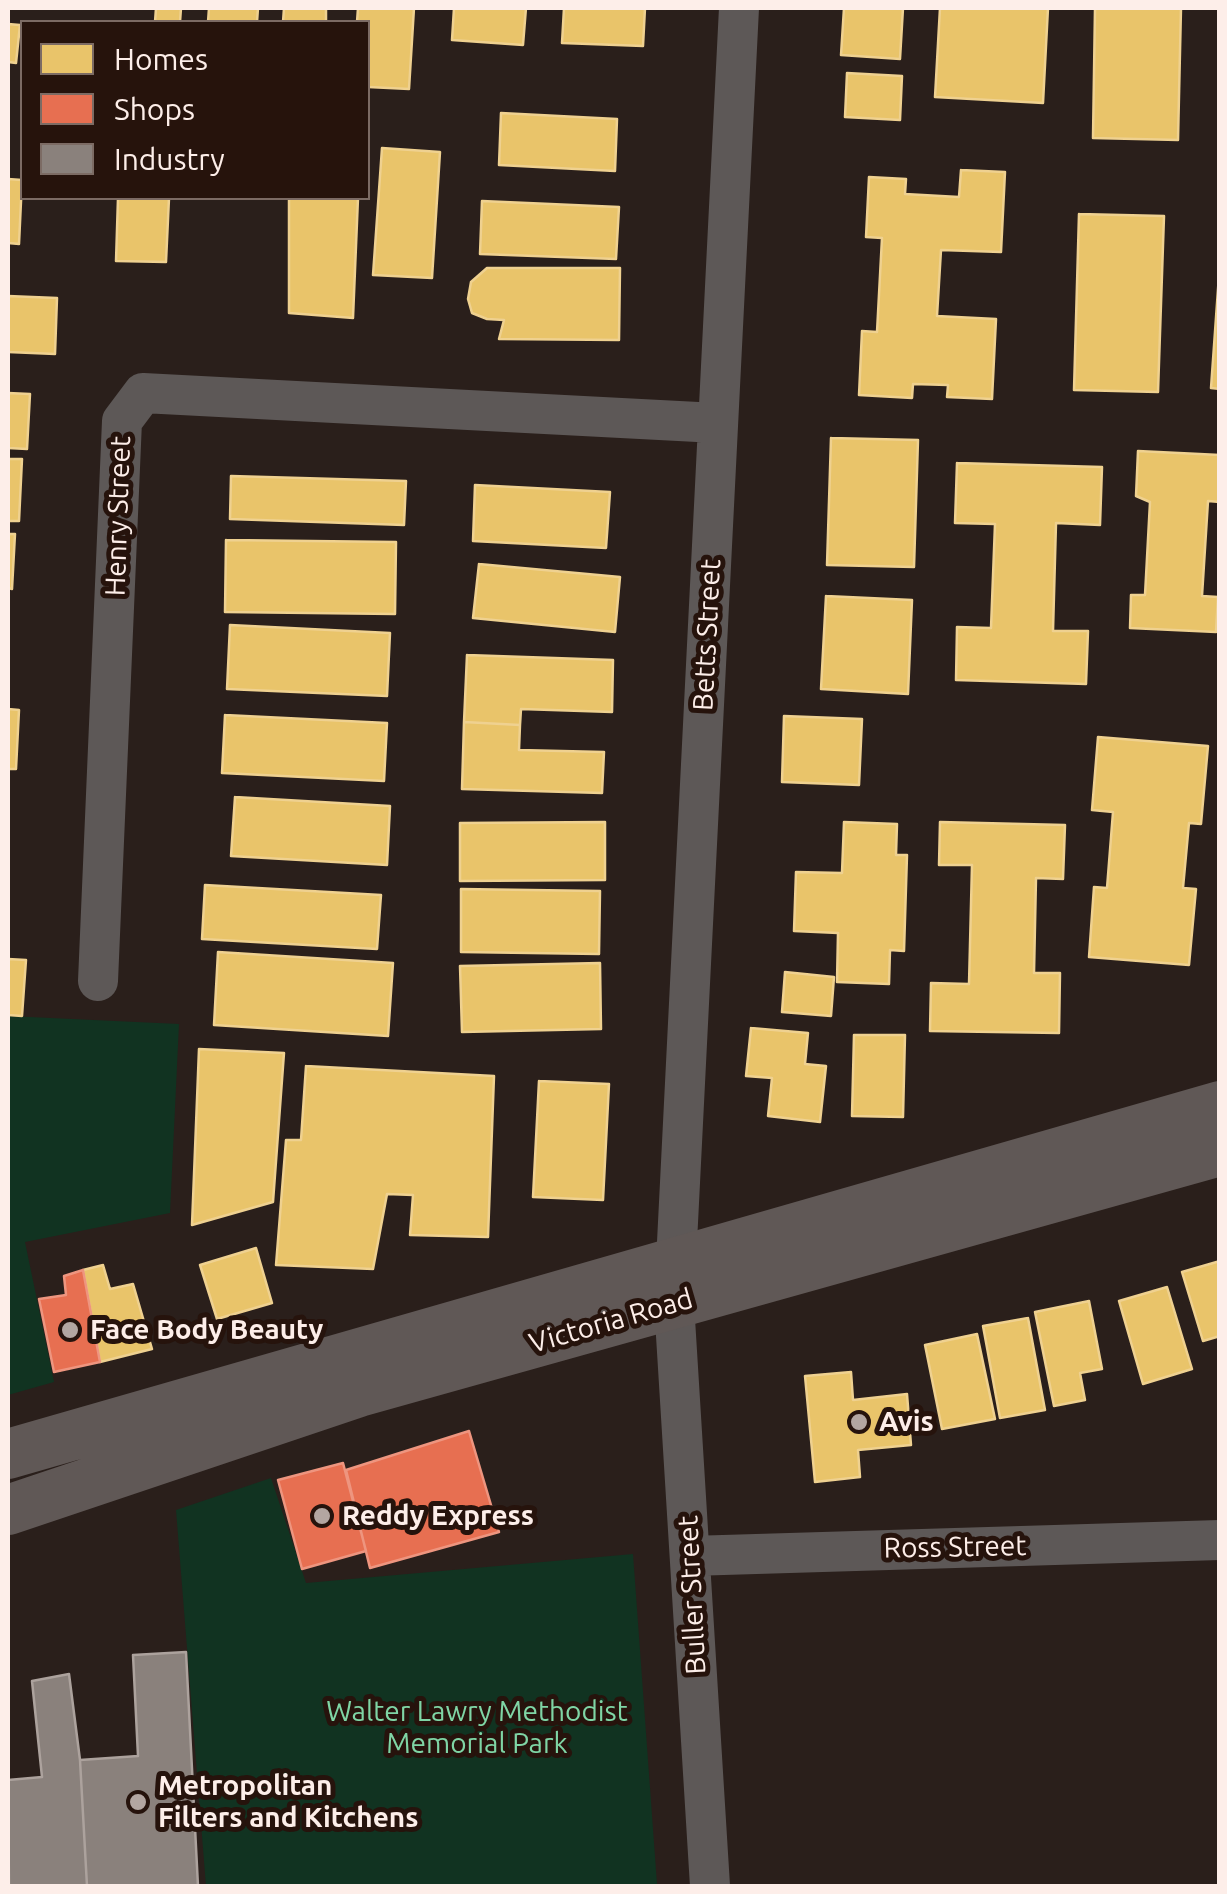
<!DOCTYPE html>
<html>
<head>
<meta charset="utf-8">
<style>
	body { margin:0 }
	#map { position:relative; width:1227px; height:1894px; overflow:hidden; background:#2a1f1b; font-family:Ubuntu,sans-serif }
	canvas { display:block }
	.frame { position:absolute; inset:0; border:10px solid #fdeee9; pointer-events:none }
	.legend { position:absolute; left:20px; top:20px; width:350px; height:180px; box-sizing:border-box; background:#26130c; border:2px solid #7c6b64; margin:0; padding:12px 18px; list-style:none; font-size:30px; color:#fdeee9 }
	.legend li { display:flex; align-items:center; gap:20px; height:50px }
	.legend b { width:50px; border:2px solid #7c6b64 }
</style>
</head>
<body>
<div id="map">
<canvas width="1227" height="1894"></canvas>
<div class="frame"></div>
<ul class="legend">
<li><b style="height:28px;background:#e9c46a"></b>Homes</li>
<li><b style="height:28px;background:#e76f51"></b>Shops</li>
<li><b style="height:28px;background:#8a817c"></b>Industry</li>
</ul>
</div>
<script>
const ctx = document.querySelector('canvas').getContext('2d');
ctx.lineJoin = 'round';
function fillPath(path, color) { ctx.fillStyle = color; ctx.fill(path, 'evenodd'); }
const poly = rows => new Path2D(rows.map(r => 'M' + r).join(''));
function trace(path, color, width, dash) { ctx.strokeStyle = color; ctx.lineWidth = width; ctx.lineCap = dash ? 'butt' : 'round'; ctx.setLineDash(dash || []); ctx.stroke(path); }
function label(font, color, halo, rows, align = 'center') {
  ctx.font = font + ' Ubuntu,sans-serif'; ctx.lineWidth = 10; ctx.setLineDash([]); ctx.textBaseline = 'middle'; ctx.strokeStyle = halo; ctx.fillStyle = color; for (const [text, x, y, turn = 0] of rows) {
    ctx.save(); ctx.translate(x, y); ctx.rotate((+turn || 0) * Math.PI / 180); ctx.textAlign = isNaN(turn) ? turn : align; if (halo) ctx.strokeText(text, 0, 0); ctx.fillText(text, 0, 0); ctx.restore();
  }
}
fillPath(poly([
	[8,1016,179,1024,170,1213,25,1242,54,1382,8,1395],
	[271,1478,306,1583,633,1554,657,1884,206,1886,176,1510]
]), '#113321');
const homes = poly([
	[156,8,181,8,180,22,155,22,156,8],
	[209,8,258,8,257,22,208,22,209,8],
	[284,8,326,8,326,22,283,22,284,8],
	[358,8,414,8,409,89,368,87,368,22,357,22,358,8],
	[454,8,526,8,523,45,452,40,454,8],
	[564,8,645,8,643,46,562,43,564,8],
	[844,8,903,8,900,59,841,55,844,8],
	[940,8,1048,8,1043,103,935,97,940,8],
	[1095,8,1181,8,1178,140,1093,138,1095,8],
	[8,24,20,25,16,63,8,62,8,24],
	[847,73,902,76,900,120,845,117,847,73],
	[501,113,617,119,615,171,499,165,501,113],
	[382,148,440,152,432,278,373,275,382,148],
	[961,170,1005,172,1001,252,941,250,937,316,996,319,992,399,947,397,948,385,913,384,912,398,859,395,862,331,877,332,882,238,866,237,869,177,906,179,905,194,959,197,961,170],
	[8,179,22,180,19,244,8,243,8,179],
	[118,198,169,198,166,262,116,261,118,198],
	[289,198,358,198,353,318,289,313,289,198],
	[482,201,619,207,616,259,480,254,482,201],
	[1079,214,1164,216,1158,392,1074,390,1079,214],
	[1220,261,1220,389,1211,388,1220,261],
	[487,268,620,268,619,340,499,339,504,320,487,319,472,313,468,299,471,282,487,268],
	[8,296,57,298,55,354,8,352,8,296],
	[8,393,30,394,27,449,8,448,8,393],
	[831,438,918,440,914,567,827,565,831,438],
	[1138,451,1220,455,1220,502,1208,501,1202,596,1218,597,1216,632,1130,628,1131,595,1145,595,1150,502,1136,496,1138,451],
	[8,459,22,459,19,521,8,521,8,459],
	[957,463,1102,467,1100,525,1056,523,1053,631,1088,631,1086,684,956,680,957,627,991,628,995,524,955,523,957,463],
	[231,476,406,481,404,525,230,519,231,476],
	[475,485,610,492,606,548,473,541,475,485],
	[8,534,15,534,12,589,8,588,8,534],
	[226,540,396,542,395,614,225,612,226,540],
	[479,564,620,577,615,632,473,618,479,564],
	[826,596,912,600,908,694,821,689,826,596],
	[230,625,390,633,387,696,227,689,230,625],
	[467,655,613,660,612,712,521,709,520,725,464,722,467,655],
	[8,709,19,710,16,769,8,769,8,709],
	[225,715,387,723,384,781,222,773,225,715],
	[784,716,862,719,859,785,782,782,784,716],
	[464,722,520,725,519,750,604,752,602,793,462,789,464,722],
	[1098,737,1208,746,1201,824,1189,823,1183,888,1196,889,1189,965,1089,957,1094,887,1107,888,1113,812,1092,810,1098,737],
	[235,797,390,806,387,865,231,856,235,797],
	[605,822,605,880,460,881,460,823,605,822],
	[844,822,897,824,896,855,907,855,904,951,890,950,889,984,837,982,838,933,794,931,796,872,842,873,844,822],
	[940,822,1065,825,1063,879,1036,878,1034,973,1060,973,1059,1033,930,1031,931,983,969,984,972,865,939,865,940,822],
	[205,885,381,895,377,949,202,939,205,885],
	[461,889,600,891,599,954,461,952,461,889],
	[218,952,393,963,388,1036,214,1025,218,952],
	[8,959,26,960,22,1016,8,1015,8,959],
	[600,963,601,1029,462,1032,460,966,600,963],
	[785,972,834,977,831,1016,782,1012,785,972],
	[751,1028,808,1033,805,1064,826,1066,820,1122,768,1116,772,1078,746,1076,751,1028],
	[854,1035,905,1035,903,1117,852,1116,854,1035],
	[199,1049,284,1053,273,1202,192,1225,199,1049],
	[306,1066,494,1076,488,1237,410,1235,413,1195,387,1194,373,1269,276,1265,286,1140,301,1140,306,1066],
	[539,1081,609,1084,603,1200,533,1197,539,1081],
	[256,1248,272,1303,217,1319,200,1265,256,1248],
	[1220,1261,1220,1336,1203,1341,1182,1272,1220,1261],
	[103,1265,110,1289,133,1284,152,1349,100,1362,83,1270,103,1265],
	[1167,1287,1192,1369,1143,1384,1119,1301,1167,1287],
	[1089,1301,1102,1369,1080,1373,1085,1400,1054,1406,1035,1312,1089,1301],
	[1028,1318,1045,1410,1000,1418,983,1326,1028,1318],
	[977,1334,995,1419,942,1429,925,1345,977,1334],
	[851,1372,853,1400,907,1394,911,1445,858,1450,860,1477,815,1482,805,1376,851,1372]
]);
fillPath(homes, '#e9c46a');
trace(homes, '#efd190', 2.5);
const shops = poly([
	[83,1270,100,1362,54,1372,39,1299,66,1295,64,1276,83,1270],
	[469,1431,499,1532,370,1568,346,1470,469,1431],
	[343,1463,366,1551,302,1569,278,1480,343,1463]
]);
fillPath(shops, '#e76f51');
trace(shops, '#ee957f', 2.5);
const industry = poly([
	[186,1652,198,1886,87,1886,80,1760,138,1756,133,1655,186,1652],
	[69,1674,80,1760,87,1886,9,1886,8,1780,42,1777,32,1681,69,1674]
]);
fillPath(industry, '#8a817c');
trace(industry, '#aca29d', 2.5);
trace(poly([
	[98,981,122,421,143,393,717,423],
	[676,1262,739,8],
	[674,1303,710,1886],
	[690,1556,1220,1540]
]), '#5d5857', 40);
trace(poly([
	[8,1454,1220,1106],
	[8,1510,359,1392,1220,1151]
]), '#605856', 50);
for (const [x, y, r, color] of [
	[70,1330,10,"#b3a6a1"],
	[859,1422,10,"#b3a6a1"],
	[322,1516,10,"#b3a6a1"],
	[138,1802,10,"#b3a6a1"]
]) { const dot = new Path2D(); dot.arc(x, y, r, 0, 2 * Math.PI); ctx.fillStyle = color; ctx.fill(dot); trace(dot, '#26130c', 4); }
label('28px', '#fdeee9', '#26130c', [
	["Henry Street",118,516,-88],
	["Betts Street",707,635,-87],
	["Victoria Road",611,1321,-16],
	["Ross Street",955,1547,-1],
	["Buller Street",692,1595,-93]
]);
label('bold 28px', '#fdeee9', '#26130c', [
	["Face Body Beauty",90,1330],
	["Avis",879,1422],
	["Reddy Express",342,1516],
	["Metropolitan",158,1786],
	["Filters and Kitchens",158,1818]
], 'left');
label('28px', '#7fd5a5', '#26130c', [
	["Walter Lawry Methodist",477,1712],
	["Memorial Park",477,1744]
]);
</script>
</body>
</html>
